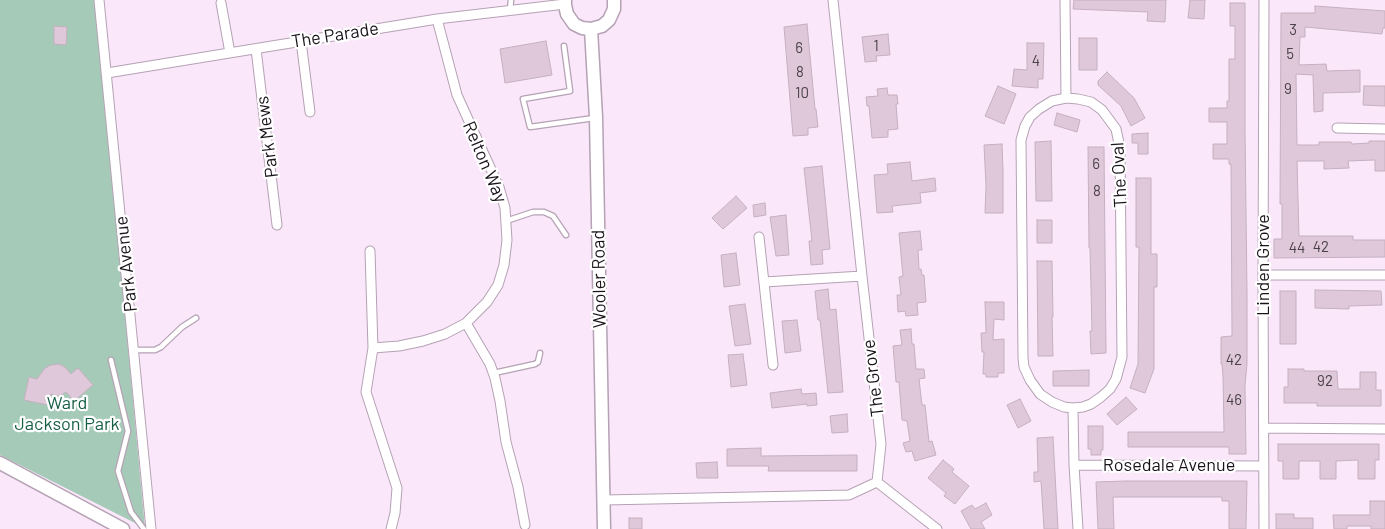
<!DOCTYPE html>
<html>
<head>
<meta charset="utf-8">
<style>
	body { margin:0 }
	canvas { display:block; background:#fbe7fa }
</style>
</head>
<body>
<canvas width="1385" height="529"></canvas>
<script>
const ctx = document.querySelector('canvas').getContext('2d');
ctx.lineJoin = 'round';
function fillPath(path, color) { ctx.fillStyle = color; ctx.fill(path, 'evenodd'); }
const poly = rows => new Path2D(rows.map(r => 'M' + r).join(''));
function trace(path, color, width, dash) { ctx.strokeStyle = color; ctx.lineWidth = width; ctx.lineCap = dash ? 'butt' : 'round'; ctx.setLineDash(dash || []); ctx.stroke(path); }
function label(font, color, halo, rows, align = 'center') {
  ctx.font = font + ' Barlow,sans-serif'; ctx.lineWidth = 4.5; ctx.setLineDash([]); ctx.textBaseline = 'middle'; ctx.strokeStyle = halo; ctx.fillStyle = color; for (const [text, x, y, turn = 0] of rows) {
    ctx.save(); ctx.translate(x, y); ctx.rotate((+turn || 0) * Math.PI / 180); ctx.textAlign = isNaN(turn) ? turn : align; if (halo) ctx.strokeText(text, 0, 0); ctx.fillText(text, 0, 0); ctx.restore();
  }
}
fillPath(poly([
	[0,0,94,0,102,72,145,528,0,455]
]), '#a5cab8');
const building = poly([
	[1074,0,1166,0,1165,22,1147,21,1148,12,1073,9,1074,0],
	[1190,0,1205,0,1204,19,1188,18,1190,0],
	[1230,3,1245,3,1245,128,1247,293,1247,364,1245,385,1246,454,1229,454,1229,447,1128,447,1128,432,1224,432,1223,377,1222,364,1221,364,1221,337,1232,336,1231,164,1229,164,1229,159,1213,159,1213,144,1227,144,1227,122,1209,122,1209,108,1227,108,1227,101,1229,101,1229,59,1235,59,1235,26,1230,26,1230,3],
	[1315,6,1385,11,1385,28,1383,28,1382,34,1305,27,1305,37,1300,37,1299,65,1326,64,1327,71,1360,70,1360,92,1323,93,1323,111,1314,112,1313,75,1296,74,1297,145,1319,145,1319,142,1351,142,1352,144,1369,143,1369,141,1385,141,1385,171,1375,171,1375,160,1348,161,1349,168,1324,169,1324,161,1297,161,1299,236,1353,236,1353,240,1385,240,1385,257,1274,258,1274,239,1282,239,1282,204,1280,204,1281,13,1315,13,1315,6],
	[807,24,815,109,816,109,818,127,808,128,808,135,793,136,784,27,807,24],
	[54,26,67,27,66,45,54,44,54,26],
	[888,34,890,55,876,56,877,61,865,62,862,37,888,34],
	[1079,38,1097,38,1097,70,1079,70,1079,38],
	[546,41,552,75,505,83,500,49,546,41],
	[1027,43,1044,43,1043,79,1038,79,1038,88,1012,86,1014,69,1027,70,1027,43],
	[1107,72,1134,98,1145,118,1131,126,1121,106,1098,85,1098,81,1107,72],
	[998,86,1016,94,1004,124,985,116,998,86],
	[1364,86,1385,86,1385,106,1363,105,1364,86],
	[887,88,888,95,897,95,898,104,896,104,898,129,888,130,888,137,872,138,869,106,867,106,866,97,878,96,877,89,887,88],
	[1057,113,1080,120,1077,132,1054,125,1057,113],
	[1148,133,1148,154,1138,154,1138,143,1132,143,1132,134,1148,133],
	[1051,141,1052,201,1036,201,1035,142,1051,141],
	[1002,144,1003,170,1003,213,985,213,986,186,984,145,1002,144],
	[1088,147,1104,147,1106,353,1091,354,1090,331,1092,331,1090,248,1089,248,1088,147],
	[910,162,912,181,935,178,936,191,920,193,921,203,892,206,893,212,877,213,874,175,888,174,887,164,910,162],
	[822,166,830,249,822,250,823,264,811,265,809,241,812,241,804,168,822,166],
	[1136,178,1151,178,1151,254,1157,254,1157,287,1154,287,1154,369,1145,393,1130,388,1138,364,1139,247,1136,247,1136,178],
	[736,196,747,208,723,229,712,218,736,196],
	[765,203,766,215,754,217,753,205,765,203],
	[786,215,789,255,776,256,770,217,786,215],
	[1037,220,1052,220,1052,243,1037,243,1037,220],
	[920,231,922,250,918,250,919,269,921,269,922,275,924,275,926,302,917,303,918,315,906,316,905,311,898,312,897,295,901,295,899,277,903,276,899,233,920,231],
	[736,253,740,285,724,287,721,255,736,253],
	[1037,261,1052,261,1053,317,1052,317,1053,356,1038,356,1037,261],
	[828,289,830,310,836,309,843,392,828,393,820,320,818,320,815,291,828,289],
	[1315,290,1381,291,1382,305,1349,306,1349,309,1315,308,1315,290],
	[1280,291,1296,291,1296,344,1280,344,1280,291],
	[985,302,1004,302,1004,320,994,319,993,340,1004,339,1004,373,998,373,998,377,986,377,986,374,983,374,984,352,982,352,981,333,986,333,985,302],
	[745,304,751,344,735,346,729,306,745,304],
	[797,320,801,351,785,353,782,321,797,320],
	[911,329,912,344,914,344,916,369,924,369,925,378,919,379,922,405,925,405,929,442,932,441,936,455,915,461,912,451,906,452,903,443,910,441,907,421,902,420,899,382,896,382,893,346,902,345,900,330,911,329],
	[743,354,747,385,731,387,728,355,743,354],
	[59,364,65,367,71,374,78,368,93,385,74,401,66,392,59,396,51,394,48,405,24,400,29,377,37,379,45,368,51,365,59,364],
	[1288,369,1304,369,1304,371,1337,371,1338,389,1360,389,1360,372,1376,372,1376,390,1381,390,1381,406,1317,406,1317,403,1284,403,1284,387,1288,387,1288,369],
	[1089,370,1089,386,1053,386,1053,371,1089,370],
	[801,389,802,394,816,393,817,405,807,406,807,404,772,408,770,393,801,389],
	[1126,397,1137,409,1117,425,1107,414,1126,397],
	[1020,399,1031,421,1018,428,1007,405,1020,399],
	[847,414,848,432,832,433,830,416,847,414],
	[1088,426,1103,426,1103,450,1101,450,1101,455,1091,455,1091,449,1088,449,1088,426],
	[1053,437,1058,529,1044,529,1041,481,1034,482,1034,472,1038,472,1037,438,1053,437],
	[1278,444,1379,444,1379,460,1375,460,1375,479,1358,479,1358,460,1336,461,1336,479,1320,479,1320,461,1299,461,1299,479,1283,479,1283,461,1278,461,1278,444],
	[761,448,761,456,857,455,857,471,768,471,769,466,727,466,727,449,761,448],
	[943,460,954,469,952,472,969,486,955,504,944,496,946,493,928,478,943,460],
	[717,462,718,478,697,478,696,463,717,462],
	[1126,481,1247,481,1246,529,1229,529,1229,501,1222,501,1222,497,1113,497,1114,529,1098,529,1096,482,1126,481],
	[1370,501,1385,501,1385,529,1371,529,1371,526,1347,526,1347,529,1334,529,1333,515,1370,515,1370,501],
	[986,503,992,515,981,522,985,529,971,529,961,511,972,505,975,509,986,503],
	[1276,514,1294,514,1294,518,1313,518,1313,529,1276,529,1276,514],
	[629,518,642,518,642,529,629,529,629,518]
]);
fillPath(building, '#dec8d9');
trace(building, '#c5b0c0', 1);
const lane = poly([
	[510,10,511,0],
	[564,46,570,91,523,99,530,127,594,118],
	[506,221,533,212,544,212,553,216,566,235],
	[134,350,155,350,161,347,182,327,196,318],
	[111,360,128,431,118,471,131,512,144,529],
	[494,373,535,364,538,362,540,353]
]);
const street = poly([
	[99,0,151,529],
	[1065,0,1066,98],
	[1264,0,1263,275,1264,529],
	[221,3,230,53],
	[301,41,310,112],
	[256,49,277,225],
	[107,73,437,19,565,4],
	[1066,98,1078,99,1091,102,1102,110,1116,129,1120,148,1122,357,1116,379,1110,389,1101,397,1091,404,1083,407,1073,408,1064,407,1052,402,1040,394,1030,380,1024,367,1023,358,1021,140,1025,126,1030,117,1039,109,1052,101,1066,98],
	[1337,128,1385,129],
	[759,237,773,365],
	[370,251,373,348],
	[1263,275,1385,275],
	[764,282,862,276],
	[466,323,490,364,495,378,500,401,506,442,518,487,525,525],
	[1073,408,1074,465,1078,529],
	[1264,428,1385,429],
	[1074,465,1264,466],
	[877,482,937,529],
	[604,500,849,495,877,482,881,444,862,276,833,0],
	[391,529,395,513,397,488,366,392,373,348,399,346,423,341,445,334,466,323,487,302,498,285,504,265,507,240,505,208,499,187,457,95,437,19]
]);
const secondary = poly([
	[565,0,565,5,567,14,574,24,582,28,591,29,602,26,609,20,614,9,614,0],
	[591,29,596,117,604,529],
	[0,463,123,529]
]);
trace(lane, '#b5a2b4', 7);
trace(street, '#b5a2b4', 11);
trace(secondary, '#b5a2b4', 15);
trace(lane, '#fff', 4.5);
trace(street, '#fff', 9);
trace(secondary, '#fff', 12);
label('15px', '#4b414a', null, [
	["3",1293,30],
	["1",876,46],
	["6",799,48],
	["5",1290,54],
	["4",1036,61],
	["8",800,72],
	["9",1288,89],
	["10",802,93],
	["6",1096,164],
	["8",1097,191],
	["42",1321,247],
	["44",1297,248],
	["42",1234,360],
	["92",1325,381],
	["46",1234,400]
]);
label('18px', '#1a141a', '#fff', [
	["The Parade",335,35,-9],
	["Park Mews",267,137,-97],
	["Relton Way",485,162,67],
	["The Oval",1119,175,-93],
	["Park Avenue",126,264,-96],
	["Linden Grove",1263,265,-90],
	["Wooler Road",599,279,-91],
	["The Grove",873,378,-97],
	["Rosedale Avenue",1169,465]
]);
label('18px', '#165f44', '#fff', [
	["Ward",67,403],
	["Jackson Park",67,424]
]);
</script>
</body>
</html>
